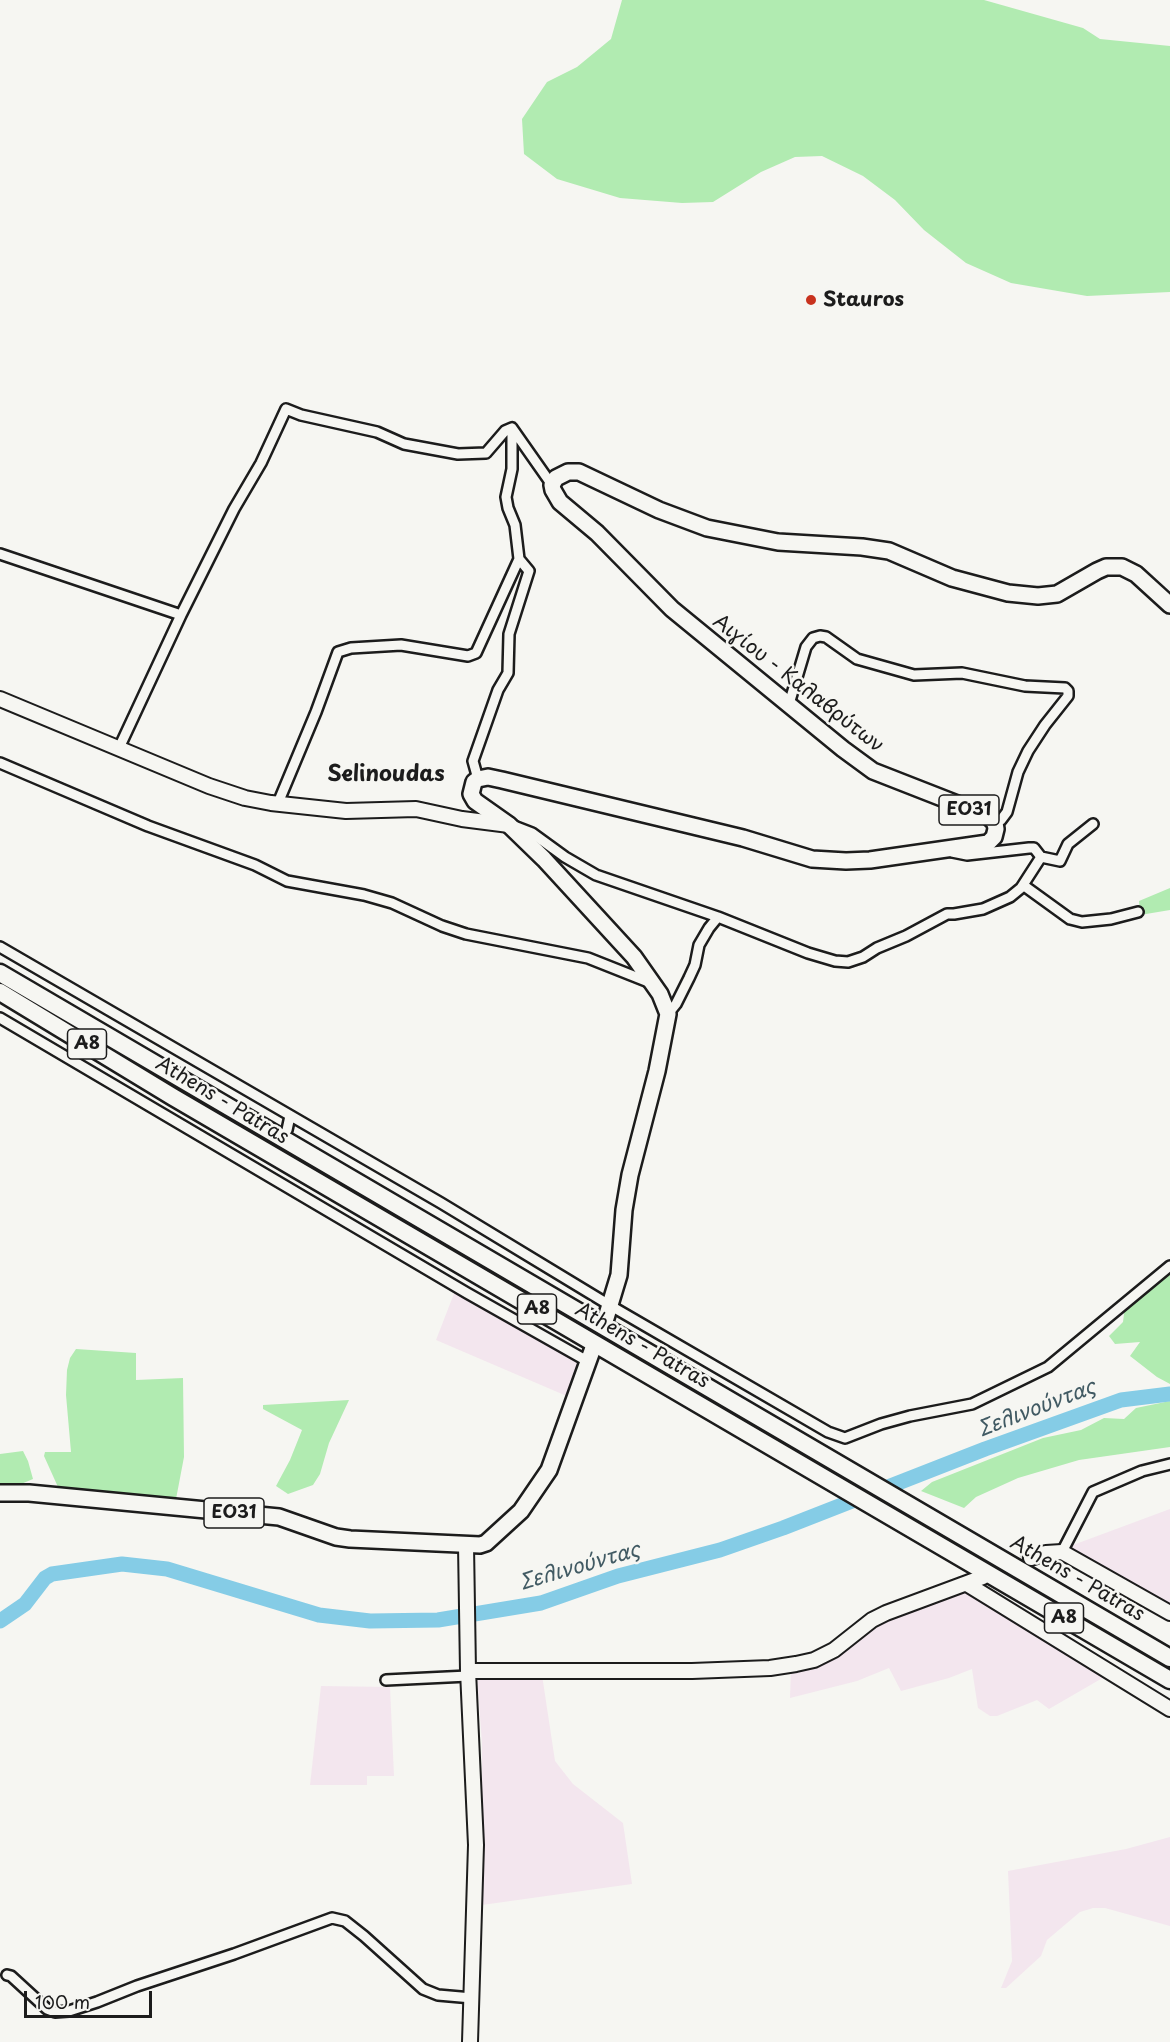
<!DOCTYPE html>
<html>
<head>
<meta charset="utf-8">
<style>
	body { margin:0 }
	#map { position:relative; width:1170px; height:2042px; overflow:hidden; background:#f6f6f2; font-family:"Playpen Sans",sans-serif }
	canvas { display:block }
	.scale { position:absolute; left:24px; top:1991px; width:128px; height:27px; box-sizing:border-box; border:3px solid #1c1c1c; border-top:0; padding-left:8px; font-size:18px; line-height:21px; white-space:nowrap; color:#1c1c1c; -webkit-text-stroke:4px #f6f6f2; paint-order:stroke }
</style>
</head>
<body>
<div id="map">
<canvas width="1170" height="2042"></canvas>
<div class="scale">100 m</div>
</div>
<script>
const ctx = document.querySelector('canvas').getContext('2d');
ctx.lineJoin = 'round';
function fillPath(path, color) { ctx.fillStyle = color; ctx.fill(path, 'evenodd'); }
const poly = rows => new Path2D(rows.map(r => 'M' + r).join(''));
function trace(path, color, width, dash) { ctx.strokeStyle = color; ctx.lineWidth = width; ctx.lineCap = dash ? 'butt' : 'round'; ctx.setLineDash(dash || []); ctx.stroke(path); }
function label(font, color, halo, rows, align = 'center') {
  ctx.font = font + ' "Playpen Sans",sans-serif'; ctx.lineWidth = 5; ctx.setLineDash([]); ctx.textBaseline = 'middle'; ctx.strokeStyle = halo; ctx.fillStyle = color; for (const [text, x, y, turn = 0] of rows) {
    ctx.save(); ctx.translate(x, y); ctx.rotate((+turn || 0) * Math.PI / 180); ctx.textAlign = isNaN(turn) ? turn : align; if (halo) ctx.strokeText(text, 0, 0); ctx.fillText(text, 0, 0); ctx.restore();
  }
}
fillPath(poly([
	[455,1291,582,1364,569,1397,436,1340],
	[1170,1509,1170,1604,1072,1548,1073,1545],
	[964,1588,1106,1676,1049,1709,1037,1700,997,1716,990,1716,978,1708,972,1669,949,1678,901,1691,889,1668,857,1681,790,1698,791,1668,866,1627],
	[542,1675,555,1761,573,1784,623,1823,632,1884,482,1905,482,1743,477,1676],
	[321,1686,390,1687,394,1776,367,1776,367,1785,310,1785],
	[1170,1837,1170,1926,1105,1908,1093,1908,1080,1912,1047,1940,1041,1956,1006,1988,1001,1988,1012,1961,1008,1871,1126,1849]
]), '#f3e6ee');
fillPath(poly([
	[622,0,984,0,1083,28,1100,39,1170,46,1170,292,1087,296,1011,283,966,263,924,230,895,200,863,176,822,156,795,157,761,172,713,202,682,203,620,198,557,179,524,154,522,119,547,82,577,67,611,39],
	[1170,888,1170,910,1140,915,1139,901],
	[1170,1269,1170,1384,1157,1377,1130,1356,1140,1342,1115,1344,1109,1336,1123,1322,1125,1306],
	[76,1349,136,1353,136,1380,183,1378,184,1457,176,1499,58,1487,44,1456,45,1452,71,1452,66,1395,67,1370,70,1358],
	[349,1400,329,1443,320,1474,313,1485,288,1494,276,1486,290,1460,302,1430,263,1409,263,1405],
	[1170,1401,1170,1447,1079,1460,1018,1478,976,1497,964,1508,921,1491,932,1482,1043,1438,1081,1430,1104,1418,1124,1419,1136,1408],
	[23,1451,28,1461,33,1479,21,1484,0,1485,0,1454]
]), '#b1ebb1');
trace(poly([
	[0,1621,25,1604,45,1578,52,1574,122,1564,167,1569,319,1615,370,1621,438,1620,541,1603,618,1576,720,1550,783,1528,985,1449,1121,1400,1170,1394]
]), '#85cce6', 15);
trace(poly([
	[983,1577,1031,1558]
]), '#d5d5d2', 14, [14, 7]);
const street = poly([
	[0,554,181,615],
	[789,704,806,647,813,638,820,636,826,637,857,659,914,675,962,673,1025,686,1065,688,1068,691,1068,696,1045,725,1028,751,1018,772,1007,812,1001,820,995,823],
	[119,748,181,615,234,509,261,463,286,409,301,415,377,432,404,444,458,454,486,453,505,431,512,428,552,485],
	[0,763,148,826,255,865,287,881,364,895,392,903,442,926,466,934,588,958,651,983],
	[478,779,473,761,498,690,508,673,509,634,529,571,519,559],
	[278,803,316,712,338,652,351,648,401,645,468,656,476,653,519,559,515,525,508,508,506,497,512,469,512,428],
	[514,826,532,833,565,857,596,875,718,917,808,953,835,961,848,962,863,957,877,948,906,936,947,914,954,914,983,909,1010,897,1021,888,1041,857,1034,848,1029,848,967,855,952,852],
	[1041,857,1060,861,1068,844,1093,824],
	[1023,885,1070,919,1082,922,1111,919,1138,912],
	[0,947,441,1203,611,1306,828,1432,845,1438,881,1424,910,1416,972,1404,1048,1367,1170,1266],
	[668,1014,676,1004,689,978,695,965,699,945,709,928,718,917],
	[0,1018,467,1293,589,1362],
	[287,1130,290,1116],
	[1062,1552,1093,1492,1142,1471,1170,1464],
	[386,1680,468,1676],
	[7,1975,11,1976,47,2009,55,2012,69,2011,97,2002,137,1986,234,1954,332,1918,345,1921,364,1936,423,1989,438,1995,472,1998]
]);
const secondary = poly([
	[0,699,209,786,245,798,271,803,346,811,416,809,462,819,509,825],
	[466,1545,468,1671,476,1845,470,2042],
	[1031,1558,1046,1553,1062,1552,1170,1613],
	[967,1584,1170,1709],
	[468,1671,692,1671,770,1668,796,1664,814,1660,834,1650,872,1620,886,1613,983,1577]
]);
const primary = poly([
	[606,1318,619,1275,624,1210,630,1175,657,1071,668,1014,660,994,634,957,544,859,509,825,475,801,471,794,474,782,478,779,488,777,502,780,743,838,812,859,846,861,870,860,988,843,994,837,996,829,995,823,988,816,873,771,843,749,672,609,597,533,560,502,553,490,552,485,556,478,568,472,579,472,659,510,707,528,778,542,862,547,889,551,952,578,1008,593,1038,596,1057,594,1097,571,1106,567,1122,567,1136,574,1170,605],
	[0,1493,29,1493,279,1517,336,1537,350,1539,480,1545,486,1543,521,1511,549,1470,593,1348]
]);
const highway = poly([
	[0,973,1170,1658],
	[0,992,173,1097,1170,1680]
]);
trace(street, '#1c1c1c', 14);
trace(secondary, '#1c1c1c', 18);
trace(primary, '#1c1c1c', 20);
trace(highway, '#1c1c1c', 21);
trace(street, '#f6f6f2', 9);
trace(secondary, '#f6f6f2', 14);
trace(primary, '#f6f6f2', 15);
trace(highway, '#f6f6f2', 16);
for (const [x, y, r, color] of [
	[811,300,6,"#c8321e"]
]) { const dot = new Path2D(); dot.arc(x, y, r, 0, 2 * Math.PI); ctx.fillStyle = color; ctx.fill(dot); trace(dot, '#f6f6f2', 2); }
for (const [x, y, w] of [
	[969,810,60],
	[87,1044,39],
	[537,1309,39],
	[234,1513,60],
	[1064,1618,39]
]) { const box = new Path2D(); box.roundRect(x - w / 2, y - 15, w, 30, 4.5); ctx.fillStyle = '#f6f6f2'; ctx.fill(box); trace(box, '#1c1c1c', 1.5); }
label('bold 18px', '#1c1c1c', null, [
	["ΕΟ31",969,810],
	["Α8",87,1044],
	["Α8",537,1309],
	["ΕΟ31",234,1513],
	["Α8",1064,1618]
]);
label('bold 20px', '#1c1c1c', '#f6f6f2', [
	["Stauros",823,300]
], 'left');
label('20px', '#1c1c1c', '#f6f6f2', [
	["Αιγίου - Καλαβρύτων",798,684,38],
	["Athens - Patras",222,1101,31],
	["Athens - Patras",642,1346,30],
	["Athens - Patras",1077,1579,30]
]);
label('italic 21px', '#415a63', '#f6f6f2', [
	["Σελινούντας",1037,1409,-21],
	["Σελινούντας",580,1567,-16]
]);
label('bold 22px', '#1c1c1c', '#f6f6f2', [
	["Selinoudas",386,775]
]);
</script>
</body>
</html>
